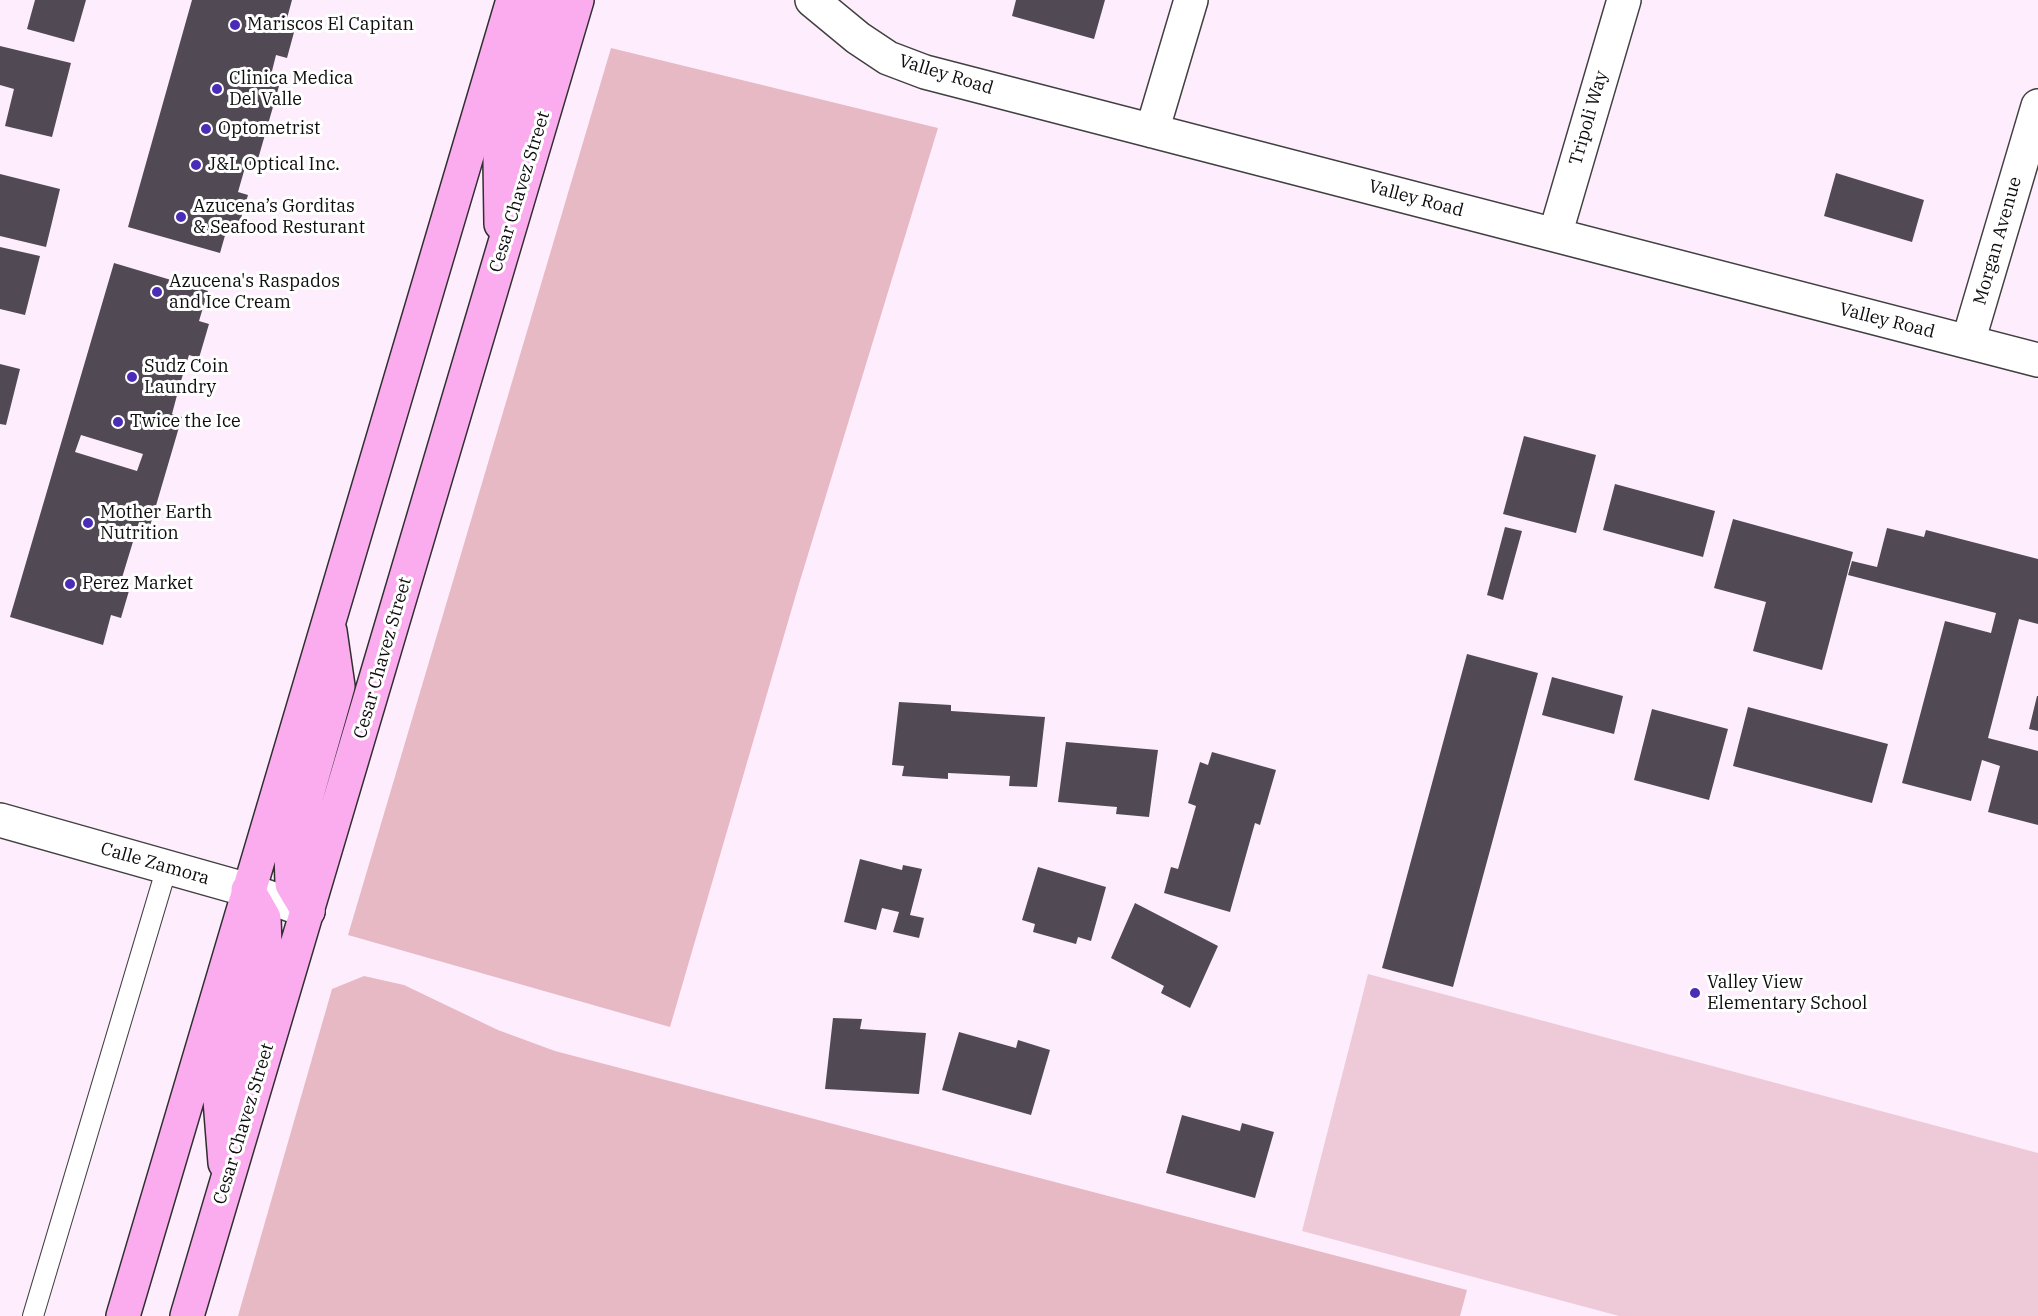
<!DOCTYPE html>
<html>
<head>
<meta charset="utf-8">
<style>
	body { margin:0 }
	canvas { display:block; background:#feeefd }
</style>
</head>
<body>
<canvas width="2038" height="1316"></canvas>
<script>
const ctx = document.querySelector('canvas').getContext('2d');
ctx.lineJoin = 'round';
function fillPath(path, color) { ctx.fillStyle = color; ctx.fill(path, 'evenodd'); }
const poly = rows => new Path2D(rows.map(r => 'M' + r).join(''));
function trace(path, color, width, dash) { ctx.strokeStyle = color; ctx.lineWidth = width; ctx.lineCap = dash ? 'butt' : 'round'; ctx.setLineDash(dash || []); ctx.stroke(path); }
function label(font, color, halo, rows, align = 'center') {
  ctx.font = font + ' "IBM Plex Serif",serif'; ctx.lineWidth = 6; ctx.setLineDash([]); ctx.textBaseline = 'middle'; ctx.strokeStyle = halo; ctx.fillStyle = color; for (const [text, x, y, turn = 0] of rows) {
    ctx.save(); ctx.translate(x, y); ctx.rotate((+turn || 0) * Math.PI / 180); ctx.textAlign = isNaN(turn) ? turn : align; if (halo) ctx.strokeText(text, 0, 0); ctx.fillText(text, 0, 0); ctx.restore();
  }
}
fillPath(poly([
	[611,48,938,128,799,584,670,1027,348,935],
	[364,976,404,985,498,1030,555,1051,1467,1290,1460,1316,238,1316,332,989]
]), '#e7b9c4');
fillPath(poly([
	[1368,974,2038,1153,2038,1316,1619,1316,1302,1231]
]), '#eecad8');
fillPath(poly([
	[35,0,86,0,74,42,27,29],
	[192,0,292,0,286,22,296,25,287,58,276,55,269,83,279,86,256,166,246,164,238,192,248,195,238,228,228,225,220,253,128,227],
	[1016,0,1105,0,1094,39,1012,16],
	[0,46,71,63,52,137,5,126,14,89,0,85],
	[1836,173,1924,200,1912,242,1824,216],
	[0,174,60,189,46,247,0,236],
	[0,247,40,256,25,315,0,309],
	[114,263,208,291,199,321,209,324,199,358,189,355,180,384,172,414,182,417,150,526,139,522,121,581,131,584,121,618,111,615,103,645,10,617],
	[81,435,143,454,137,471,75,452],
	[0,364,20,369,6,425,0,424],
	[1524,436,1596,455,1576,533,1503,514],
	[1615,484,1715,511,1703,557,1603,530],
	[1733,519,1853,552,1822,670,1753,651,1766,602,1714,588],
	[1505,527,1522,531,1503,600,1487,595],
	[1887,528,1924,537,1926,530,2038,559,2038,624,2019,619,1988,738,2038,751,2038,825,1988,812,2000,766,1982,760,1971,801,1902,783,1945,621,1991,633,1996,613,1848,575,1852,561,1877,567],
	[1467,654,1538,673,1453,987,1382,968],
	[1552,677,1623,696,1614,734,1542,715],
	[2037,696,2038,696,2038,731,2029,729],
	[899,702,951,705,951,711,1045,717,1037,787,1009,786,1010,776,948,773,948,779,902,776,904,766,892,765],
	[1748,707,1888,744,1872,803,1733,766],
	[1652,709,1728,729,1709,800,1634,780],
	[1066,742,1158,750,1149,817,1116,814,1117,807,1058,802],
	[1212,752,1276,770,1260,825,1255,823,1230,912,1164,893,1171,867,1178,869,1196,806,1188,803,1200,762,1208,765],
	[860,859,902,870,903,865,922,869,910,915,924,918,919,938,893,932,899,912,882,908,876,930,844,922],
	[1038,867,1106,887,1091,941,1078,937,1076,944,1033,932,1035,924,1022,920],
	[1135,903,1218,946,1190,1008,1161,993,1164,986,1111,958],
	[833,1018,862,1019,860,1029,926,1033,919,1094,825,1089],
	[959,1032,1016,1048,1018,1040,1050,1050,1031,1115,942,1090],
	[1182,1115,1240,1131,1242,1123,1274,1132,1255,1198,1166,1173]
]), '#514a55');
const service = poly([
	[33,1316,167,867]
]);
const minor = poly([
	[812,0,858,38,888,58,925,72,2038,360],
	[1152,131,1191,0],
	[1555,235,1624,0],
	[1968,342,2038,106],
	[0,820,248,890,308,911]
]);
const secondary = poly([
	[501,224,500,160,545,0],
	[308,911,292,884,291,851,338,686,330,631],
	[225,1163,220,1100,265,945,264,918,248,890],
	[123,1316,513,0],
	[187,1316,577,0]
]);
trace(service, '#404040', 22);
trace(minor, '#404040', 36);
trace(secondary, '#2f2f2f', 36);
trace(service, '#fff', 20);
trace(minor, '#fff', 33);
trace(secondary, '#fbacee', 33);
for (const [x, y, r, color] of [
	[235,25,6,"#4b2cb6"],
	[217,89,6,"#4b2cb6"],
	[206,129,6,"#4b2cb6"],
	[196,165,6,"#4b2cb6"],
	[181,217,6,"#4b2cb6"],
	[157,292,6,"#4b2cb6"],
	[132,377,6,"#4b2cb6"],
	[118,422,6,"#4b2cb6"],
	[88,523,6,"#4b2cb6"],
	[70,584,6,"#4b2cb6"],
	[1695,993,6,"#4b2cb6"]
]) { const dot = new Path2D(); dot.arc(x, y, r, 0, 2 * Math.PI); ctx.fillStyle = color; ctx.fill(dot); trace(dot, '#fff', 2); }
label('18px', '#0d0d0d', '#fff', [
	["Mariscos El Capitan",247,25],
	["Clinica Medica",229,79],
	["Del Valle",229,100],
	["Optometrist",218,129],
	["J&L Optical Inc.",208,165],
	["Azucena’s Gorditas",193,207],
	["& Seafood Resturant",193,228],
	["Azucena's Raspados",169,282],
	["and Ice Cream",169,303],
	["Sudz Coin",144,367],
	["Laundry",144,388],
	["Twice the Ice",130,422],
	["Mother Earth",100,513],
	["Nutrition",100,534],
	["Perez Market",82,584],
	["Valley View",1707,983],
	["Elementary School",1707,1004]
], 'left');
label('18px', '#0d0d0d', '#fff', [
	["Valley Road",946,75,17],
	["Tripoli Way",1589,118,-74],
	["Cesar Chavez Street",520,192,-73],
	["Valley Road",1416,199,15],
	["Morgan Avenue",1998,241,-74],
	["Valley Road",1887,321,14],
	["Cesar Chavez Street",383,658,-74],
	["Calle Zamora",155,864,16],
	["Cesar Chavez Street",244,1124,-73]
]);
</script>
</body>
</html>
